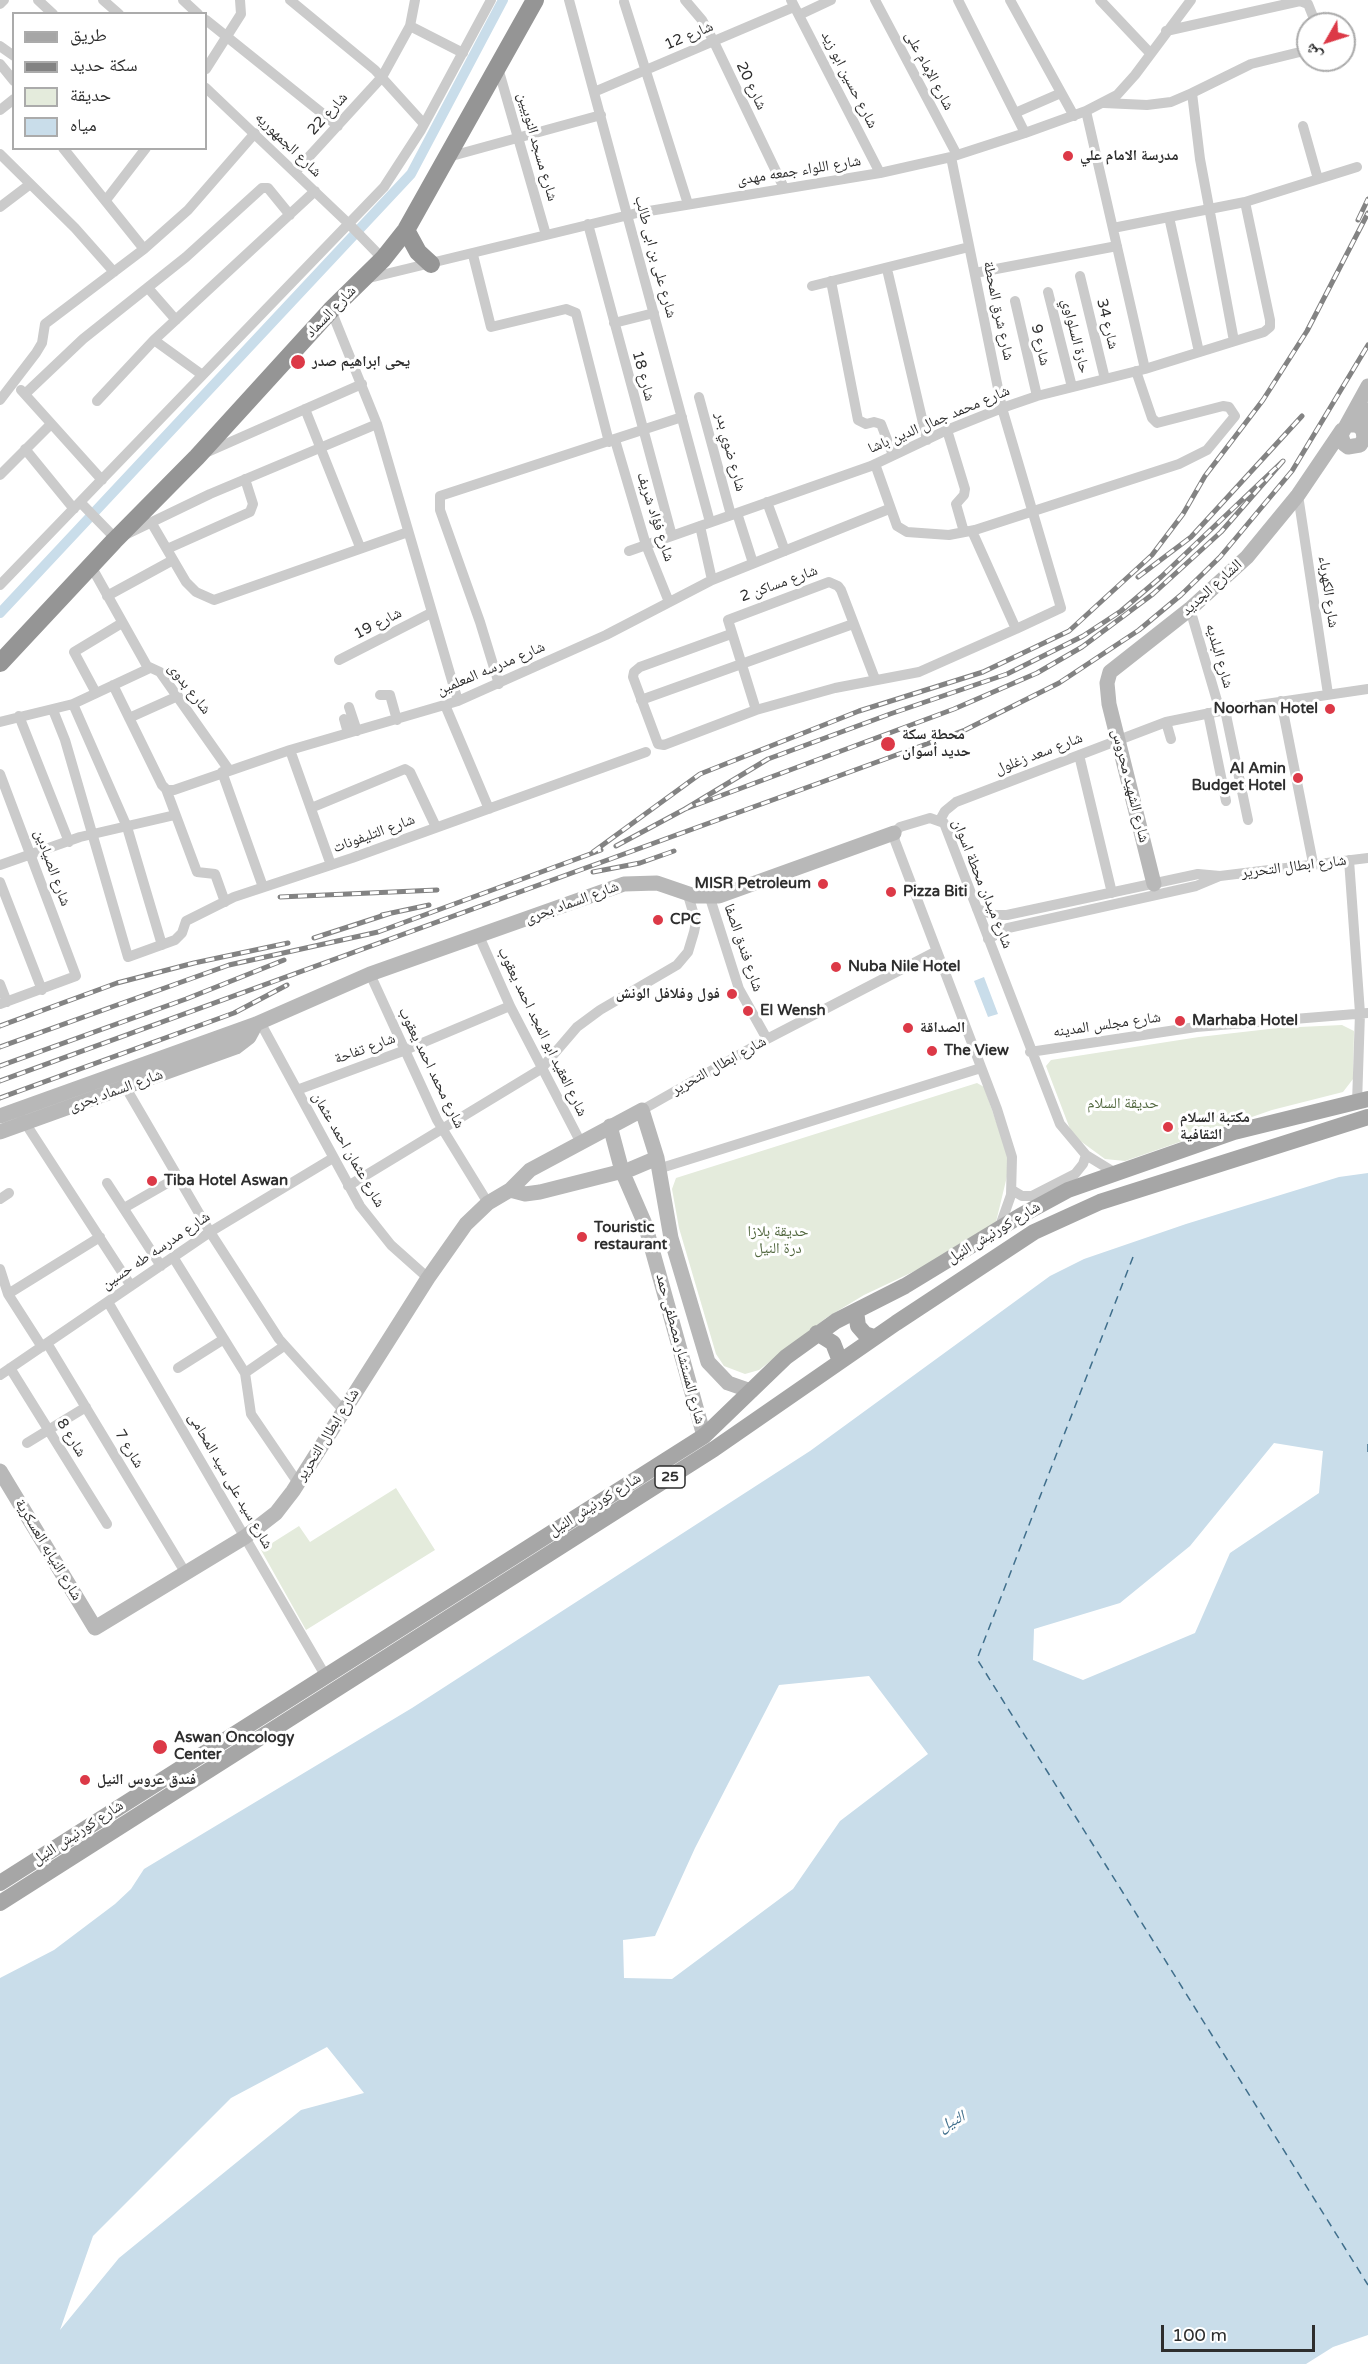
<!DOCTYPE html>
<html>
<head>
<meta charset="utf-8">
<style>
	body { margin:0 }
	#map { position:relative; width:1368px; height:2364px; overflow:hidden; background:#fff; font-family:"Varela Round","Noto Naskh Arabic",sans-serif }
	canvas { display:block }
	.legend { position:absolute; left:12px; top:12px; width:195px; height:138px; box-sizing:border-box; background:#fff; border:2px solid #ababab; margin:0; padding:8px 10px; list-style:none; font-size:18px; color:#2e2e2e }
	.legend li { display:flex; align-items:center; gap:12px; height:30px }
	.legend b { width:30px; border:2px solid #ababab }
	.north { position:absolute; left:1296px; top:12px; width:60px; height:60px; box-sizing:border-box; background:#fff; border:2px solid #ababab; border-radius:50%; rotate:231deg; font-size:16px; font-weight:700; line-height:24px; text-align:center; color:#2e2e2e }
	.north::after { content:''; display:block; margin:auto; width:21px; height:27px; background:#dc3947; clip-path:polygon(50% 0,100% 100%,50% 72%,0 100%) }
	.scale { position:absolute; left:1161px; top:2325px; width:154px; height:27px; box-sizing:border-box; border:3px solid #2e2e2e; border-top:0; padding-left:8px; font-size:18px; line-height:21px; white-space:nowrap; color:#2e2e2e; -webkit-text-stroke:4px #fff; paint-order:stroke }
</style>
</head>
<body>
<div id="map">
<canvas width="1368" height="2364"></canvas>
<ul class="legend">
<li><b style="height:8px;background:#a6a6a6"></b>طريق</li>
<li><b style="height:8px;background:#838383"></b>سكة حديد</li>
<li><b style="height:16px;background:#e4ebdc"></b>حديقة</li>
<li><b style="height:16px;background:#c9ddea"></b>مياه</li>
</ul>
<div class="north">ش</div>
<div class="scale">100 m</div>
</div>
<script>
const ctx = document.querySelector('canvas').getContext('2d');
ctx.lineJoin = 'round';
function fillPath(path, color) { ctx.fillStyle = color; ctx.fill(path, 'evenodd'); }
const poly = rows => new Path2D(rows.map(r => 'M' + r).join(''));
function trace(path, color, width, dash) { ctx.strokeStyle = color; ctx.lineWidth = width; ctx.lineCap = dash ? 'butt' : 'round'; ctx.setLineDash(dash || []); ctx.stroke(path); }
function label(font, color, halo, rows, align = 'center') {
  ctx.font = font + ' "Varela Round","Noto Naskh Arabic",sans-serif'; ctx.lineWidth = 6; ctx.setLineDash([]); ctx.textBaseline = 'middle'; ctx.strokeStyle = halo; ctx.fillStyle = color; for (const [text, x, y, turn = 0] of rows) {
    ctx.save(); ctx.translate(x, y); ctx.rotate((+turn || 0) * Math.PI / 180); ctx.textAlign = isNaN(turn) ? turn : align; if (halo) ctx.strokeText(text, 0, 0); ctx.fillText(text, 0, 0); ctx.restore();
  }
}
fillPath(poly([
	[1342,1025,1354,1031,1353,1079,1343,1092,1272,1110,1125,1161,1105,1159,1079,1140,1070,1129,1046,1066,1051,1060,1199,1037,1278,1028],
	[977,1083,984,1087,1007,1153,1008,1172,996,1222,919,1269,864,1295,826,1318,759,1370,745,1374,724,1366,716,1354,679,1228,672,1189,676,1178],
	[396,1488,435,1550,306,1630,261,1550,299,1526,310,1542]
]), '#e4ebdc');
fillPath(poly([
	[984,977,998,1014,988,1017,974,981],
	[1368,1173,1368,2335,1333,2347,1306,2364,0,2364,0,1978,54,1950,115,1904,131,1889,144,1869,412,1708,810,1451,1050,1276,1084,1259,1186,1224,1339,1177],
	[1274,1443,1323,1451,1319,1493,1230,1553,1195,1633,1083,1680,1033,1660,1034,1629,1120,1603,1190,1546],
	[869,1676,928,1754,840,1821,793,1889,672,1979,624,1978,623,1940,655,1936,695,1848,779,1685],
	[327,2047,364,2093,301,2110,119,2258,60,2330,93,2236,231,2098]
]), '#c9ddea');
trace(poly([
	[0,613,411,174,503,0]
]), '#c9ddea', 10);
trace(poly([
	[1133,1257,977,1659,1368,2285],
	[1368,1444,1368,1455]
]), '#406f8c', 1.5, [8, 6]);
trace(poly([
	[38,0,53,14],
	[103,0,119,14],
	[183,0,198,14],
	[290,0,375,70,424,124],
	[569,0,710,522],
	[685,0,702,20,714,42,784,188],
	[791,0,880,173],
	[875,0,957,155],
	[958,0,1025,133],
	[1010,0,1074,116],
	[1100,0,1150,53],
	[624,2,688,204],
	[0,4,4,0],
	[799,15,831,0],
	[206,20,338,126],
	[410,26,463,53],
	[1166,31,1300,1,1308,4,1316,24],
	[0,46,14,56],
	[0,64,14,81],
	[498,68,546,235],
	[206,69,241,14,240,0],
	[206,88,350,225,383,259],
	[594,92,794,7],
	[1192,93,1251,64,1308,50],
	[1104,103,1147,105,1171,102,1192,93,1200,159,1234,341],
	[0,110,14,99],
	[1086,111,1145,369],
	[1015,113,1061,93],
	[1303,126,1318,179],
	[63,148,144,249],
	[0,154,75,228,114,272],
	[448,157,601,115],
	[951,157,1002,408,1061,608,1016,629],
	[295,172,382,77,410,26,415,0],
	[106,200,146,148],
	[0,207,29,185],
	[1169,217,1199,352],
	[588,224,672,536],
	[1113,228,1245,202,1357,167],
	[473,255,491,327,566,309,576,313,609,442],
	[887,269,927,440],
	[975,273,1117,246],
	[1080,276,1105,379],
	[365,279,637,213,880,173,951,157,1025,133,1086,111,1117,95,1135,75,1191,0],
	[831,281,858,420,866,424,874,422,881,424,893,455],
	[812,286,969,247],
	[148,288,176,320],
	[1048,292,1072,387],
	[1015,301,1037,396],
	[331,310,377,424,458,701],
	[614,323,654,313],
	[154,340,315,191],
	[21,390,102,480],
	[25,394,83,339,186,257,262,188,268,188,290,215],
	[699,397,731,515],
	[0,400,36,353,42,343,45,324,144,249,188,210,255,133],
	[97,401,154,340,201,374],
	[305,409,360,547],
	[947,430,965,489,964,495,956,504,964,532],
	[615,440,646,545,669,602],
	[25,449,74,509],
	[203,454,362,384],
	[875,464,897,526,907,532,949,535,975,530,1179,464,1207,450,1235,416,1229,407,1223,406,1157,423,1152,418,1136,371],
	[0,475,51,424],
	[1298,495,1328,694],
	[80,502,116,539],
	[767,502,785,551],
	[737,513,753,563],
	[151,522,186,582,196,592,214,600,408,532],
	[700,526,712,580],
	[127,534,210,494,377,424],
	[167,549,250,512,253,504,245,479],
	[629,551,871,466,947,430,1002,408,1037,396,1145,369,1264,332,1270,327,1270,320,1245,202],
	[91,566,147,666,160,672,229,770],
	[0,585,384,187,421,130,491,0],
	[107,596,173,560],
	[1190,609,1220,711],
	[731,634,640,667,634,672,633,677,658,744,664,745,756,710,835,688,919,672,1016,629,972,531],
	[339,660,431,613],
	[499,684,480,622,440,510,440,496,682,417],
	[113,685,162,785,167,790,174,790,290,750,458,701,606,635,712,580,889,509],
	[96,693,74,652,122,623],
	[380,695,390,695,397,720],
	[641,700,853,624],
	[1281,701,1313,863],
	[73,704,127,827,162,945],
	[445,705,489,809],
	[349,707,357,731],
	[53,710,65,740,128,957,175,940,182,933,186,921,234,897,352,858,646,752],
	[756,710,728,620,829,582,838,586,841,590,875,679],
	[1225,710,1248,820],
	[1208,713,1226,801],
	[19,716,69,842],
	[129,718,178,696],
	[344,719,348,733],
	[0,722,73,704,150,668],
	[1166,722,1171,739],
	[290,750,331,865],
	[1079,755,1112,893],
	[222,772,263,887],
	[0,774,76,976,0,1004],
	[166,789,197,872,215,874,225,902],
	[311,808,405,769,410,772,436,827],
	[940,820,945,811,956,802,1166,722,1225,710,1368,689],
	[1349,860,1360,1013,1357,1103],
	[0,865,80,837,175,815],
	[0,882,42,990],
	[710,898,739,989,767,1039],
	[977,909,995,915,1007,915,1198,874,1220,876],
	[479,936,510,1006,580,1141],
	[988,939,1008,928,1196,886,1220,876,1368,858],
	[370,974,437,1120,488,1203],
	[0,984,7,1002],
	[260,1022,360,1206,391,1245,428,1278],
	[1030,1052,1196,1027,1368,1013],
	[126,1088,210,1232,279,1339,344,1411],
	[297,1090,403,1051,510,1006],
	[642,1110,767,1039,935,952],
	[22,1118,131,1286],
	[658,1169,981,1068],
	[107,1183,161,1266],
	[348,1186,541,1069,577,1027,600,1010,677,965,688,952,694,932,696,922,688,895],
	[1012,1190,1022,1196,1032,1196,1075,1174,1083,1164,1086,1155],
	[0,1199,9,1193],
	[124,1208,178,1177],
	[1000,1226,1011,1195,1012,1157,997,1109,895,841,894,833,900,827,930,818,944,823,1060,1124,1086,1155,1117,1174],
	[173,1257,245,1373,251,1414,298,1483],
	[0,1269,8,1294,42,1347],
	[8,1294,100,1237],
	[108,1302,325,1675],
	[47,1343,185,1572],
	[10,1368,107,1524],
	[178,1368,224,1339],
	[245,1373,284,1346],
	[0,1375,210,1232,333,1158],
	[27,1443,86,1407]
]), '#cbcbcb', 10);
trace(poly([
	[1347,425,1357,425,1363,430,1364,439,1360,445,1348,447,1344,444,1341,435,1368,386],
	[1360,426,1368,410],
	[1154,884,1109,704,1107,683,1110,672,1190,609,1247,557,1298,495,1342,430],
	[0,1116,256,1024,370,974,624,884,657,883,695,896,719,896,894,833],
	[610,1126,622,1171,645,1224,704,1436],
	[0,1132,236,1047,249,1037,256,1024],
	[510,1190,525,1194,540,1192,631,1169,657,1158],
	[0,1471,95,1628,245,1537,276,1513,293,1491,428,1278,466,1224,488,1203,510,1190,530,1170,642,1110,657,1158,671,1238,708,1362,728,1383,751,1391]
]), '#b8b8b8', 15);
trace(poly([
	[856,1311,858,1326,865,1334,874,1337],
	[817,1333,833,1343,840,1361],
	[0,1883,704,1436,786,1357,836,1321,905,1286,1020,1216,1068,1190,1234,1132,1368,1099],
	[0,1903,714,1449,896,1323,1034,1232,1100,1202,1368,1117]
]), '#a6a6a6', 16);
trace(poly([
	[406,230,418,252,431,264],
	[0,663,114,541,197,457,331,310,383,259,406,230,535,0]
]), '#959595', 18);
const rail = poly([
	[1358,220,1368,199],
	[1138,577,1191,537,1302,416],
	[616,846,685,809,954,709,1037,673,1082,647,1153,594,1221,532,1283,461,1161,577,1121,611,1083,636,1007,674,890,714,768,759,685,809],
	[593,852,700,774,859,711,983,672,1069,631,1152,555,1183,514,1205,476,1263,400,1307,331,1368,213],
	[593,872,640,863,674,851],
	[280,897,437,890],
	[382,915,429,905],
	[314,938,391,913],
	[0,1026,117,983,194,963,288,943],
	[0,1047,229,965,378,932,601,850],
	[0,1066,186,999,284,960],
	[0,1081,965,730,1059,683,1139,630,1181,595,1220,557,1292,471,1368,345],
	[0,1098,234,1013,287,985]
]);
trace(rail, '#838383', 5);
trace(rail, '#fff', 3, [9]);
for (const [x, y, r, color] of [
	[1068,156,6,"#dc3947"],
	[298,362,8,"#dc3947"],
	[1330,709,6,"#dc3947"],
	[888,744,8,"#dc3947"],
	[1298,778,6,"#dc3947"],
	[823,884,6,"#dc3947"],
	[891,892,6,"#dc3947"],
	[658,920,6,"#dc3947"],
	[836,967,6,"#dc3947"],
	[732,994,6,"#dc3947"],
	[748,1011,6,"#dc3947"],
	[1180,1021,6,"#dc3947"],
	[908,1028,6,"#dc3947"],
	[932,1051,6,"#dc3947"],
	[1168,1127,6,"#dc3947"],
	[152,1181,6,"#dc3947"],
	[582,1237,6,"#dc3947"],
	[160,1747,8,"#dc3947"],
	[85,1780,6,"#dc3947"]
]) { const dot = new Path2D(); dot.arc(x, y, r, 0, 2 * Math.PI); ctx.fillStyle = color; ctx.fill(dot); trace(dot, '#fff', 2); }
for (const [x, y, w] of [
	[670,1477,30]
]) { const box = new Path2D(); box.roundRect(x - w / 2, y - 11, w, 22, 4.5); ctx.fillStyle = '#fff'; ctx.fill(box); trace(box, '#2e2e2e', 1.5); }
label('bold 14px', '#2e2e2e', null, [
	["25",670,1477]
]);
label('15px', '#2e2e2e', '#fff', [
	["شارع 12",689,36,-23],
	["شارع الإمام على",929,71,62],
	["شارع حسين ابو زيد",849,80,63],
	["شارع 20",751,86,64],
	["شارع 22",328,114,-48],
	["شارع الجمهوريه",288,145,44],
	["شارع مسجد النوبيين",537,147,74],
	["شارع اللواء جمعه مهدى",799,171,-9],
	["شارع على بن ابى طالب",655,257,75],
	["شارع شرق المحطة",998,311,78],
	["شارع السماد",331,312,-46],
	["شارع 34",1107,324,76],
	["حارة السلواوي",1075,336,76],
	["شارع 9",1040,345,77],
	["شارع 18",643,376,75],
	["شارع محمد جمال الدين باشا",939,420,-23],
	["شارع ضوي بدر",730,452,75],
	["شارع فؤاد شريف",655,517,72],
	["شارع مساكن 2",779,584,-20],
	["الشارع الجديد",1212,588,-42],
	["شارع الكهرباء",1328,592,82],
	["شارع 19",378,624,-27],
	["شارع البلديه",1219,656,74],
	["شارع مدرسه المعلمين",491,669,-23],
	["شارع بدوى",189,689,52],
	["شارع سعد زغلول",1039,754,-21],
	["شارع الشهيد محروس",1130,786,76],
	["شارع التليفونات",374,834,-20],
	["شارع ابطال التحرير",1294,867,-7],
	["شارع الصيادين",52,868,70],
	["شارع ميدان محطة اسوان",982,884,68],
	["شارع السماد بحرى",572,903,-20],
	["شارع فندق الصفا",743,948,71],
	["شارع مجلس المدينه",1107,1025,-8],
	["شارع العقيد ابو المجد احمد يعقوب",542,1032,64],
	["شارع تفاحة",365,1049,-20],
	["شارع ابطال التحرير",719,1066,-29],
	["شارع محمد احمد يعقوب",431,1068,64],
	["شارع السماد بحرى",116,1091,-20],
	["شارع عثمان احمد عثمان",348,1150,60],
	["شارع كورنيش النيل",994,1233,-31],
	["شارع مدرسه طه حسين",156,1251,-34],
	["شارع المستشار مصطفى حمد",680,1349,75],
	["شارع ابطال التحرير",328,1435,-58],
	["شارع 8",71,1438,58],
	["شارع 7",129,1449,59],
	["شارع سيد على سيد المحامى",230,1481,60],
	["شارع كورنيش النيل",595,1505,-32],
	["شارع النيابه العسكرية",48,1550,59],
	["شارع كورنيش النيل",78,1833,-33]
]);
label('bold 15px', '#2e2e2e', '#fff', [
	["مدرسة الامام علي",1080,156],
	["يحى ابراهيم صدر",312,362],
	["Noorhan Hotel",1318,709,"right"],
	["محطة سكة",902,735],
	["حديد أسوان",902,752],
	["Al Amin",1286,769,"right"],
	["Budget Hotel",1286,786,"right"],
	["MISR Petroleum",811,884,"right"],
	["Pizza Biti",903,892],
	["CPC",670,920],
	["Nuba Nile Hotel",848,967],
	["فول وفلافل الونش",720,994,"right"],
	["El Wensh",760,1011],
	["Marhaba Hotel",1192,1021],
	["الصداقة",920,1028],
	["The View",944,1051],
	["مكتبة السلام",1180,1118],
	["الثقافية",1180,1135],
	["Tiba Hotel Aswan",164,1181],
	["Touristic",594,1228],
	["restaurant",594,1245],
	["Aswan Oncology",174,1738],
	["Center",174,1755],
	["فندق عروس النيل",97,1780]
], 'left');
label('15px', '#51673e', '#fff', [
	["حديقة السلام",1123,1104],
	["حديقة بلازا",778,1232],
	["درة النيل",778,1249]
]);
label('italic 16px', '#406f8c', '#fff', [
	["النيل",952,2122,-27]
]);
</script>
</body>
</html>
